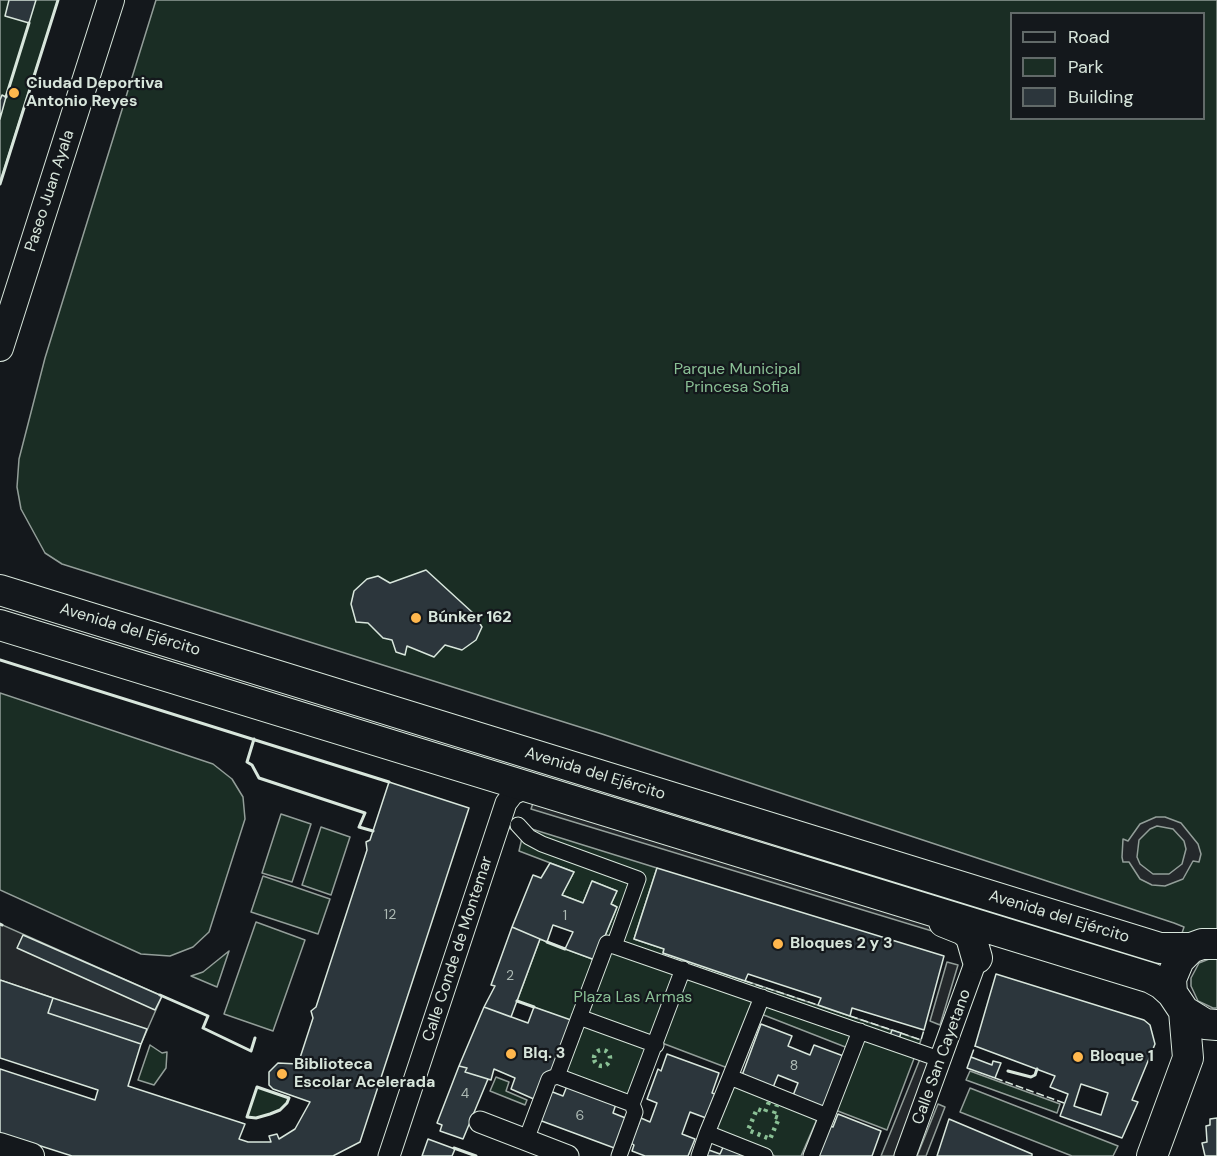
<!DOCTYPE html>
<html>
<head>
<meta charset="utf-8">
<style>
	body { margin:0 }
	#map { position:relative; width:1217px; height:1156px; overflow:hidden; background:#14181c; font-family:"DM Sans",sans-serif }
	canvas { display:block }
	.legend { position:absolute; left:1010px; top:12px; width:195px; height:108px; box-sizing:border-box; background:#14181c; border:2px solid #626a69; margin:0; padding:8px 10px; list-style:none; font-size:18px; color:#d8e6dc }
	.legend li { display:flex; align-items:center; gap:12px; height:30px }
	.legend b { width:30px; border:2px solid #626a69 }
</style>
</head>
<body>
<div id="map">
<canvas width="1217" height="1156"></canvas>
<ul class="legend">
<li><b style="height:8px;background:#14181c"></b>Road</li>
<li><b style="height:16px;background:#1a2d24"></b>Park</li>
<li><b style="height:16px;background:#2c363c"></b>Building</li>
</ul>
</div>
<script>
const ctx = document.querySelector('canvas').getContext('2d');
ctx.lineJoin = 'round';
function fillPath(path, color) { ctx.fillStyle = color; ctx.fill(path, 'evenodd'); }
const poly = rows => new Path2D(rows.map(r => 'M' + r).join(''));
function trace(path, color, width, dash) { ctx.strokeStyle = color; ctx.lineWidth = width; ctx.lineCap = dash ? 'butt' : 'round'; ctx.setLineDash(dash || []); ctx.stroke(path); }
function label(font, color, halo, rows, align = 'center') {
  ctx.font = font + ' "DM Sans",sans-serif'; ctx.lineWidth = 4.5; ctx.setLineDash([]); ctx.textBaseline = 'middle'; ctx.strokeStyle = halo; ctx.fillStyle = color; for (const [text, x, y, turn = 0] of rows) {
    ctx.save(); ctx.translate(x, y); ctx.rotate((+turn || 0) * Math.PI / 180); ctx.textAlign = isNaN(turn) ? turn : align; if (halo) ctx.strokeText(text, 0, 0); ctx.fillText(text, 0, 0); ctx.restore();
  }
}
const green = poly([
	[0,0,58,0,0,182,0,0],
	[156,0,1217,0,1217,929,1181,936,1184,927,1174,923,602,734,62,564,45,553,21,509,17,487,19,459,45,358,156,0],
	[1012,14,1204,14,1204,118,1012,118,1012,14],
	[0,693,213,764,232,779,243,797,245,819,209,932,193,947,170,956,141,954,0,890,0,693],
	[281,814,311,824,292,882,262,873,281,814],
	[506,821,657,868,634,939,664,949,663,953,921,1040,887,1130,830,1108,853,1050,756,1012,733,1070,662,1043,635,1112,549,1079,571,1021,517,1001,540,939,595,960,617,907,611,904,617,891,592,881,583,903,562,895,574,872,519,851,523,834,506,827,506,821],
	[321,827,350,837,331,895,302,885,321,827],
	[263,876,330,899,318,934,251,912,263,876],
	[256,922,305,940,273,1031,224,1014,256,922],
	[229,951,217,987,191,976,203,972,229,951],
	[1217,956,1217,1008,1213,1008,1198,1001,1191,986,1191,978,1199,963,1217,956],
	[150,1045,162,1053,167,1052,166,1068,154,1085,138,1080,150,1045],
	[970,1071,1060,1104,1057,1113,966,1080,970,1071],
	[496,1077,509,1082,506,1091,527,1100,525,1105,490,1091,496,1077],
	[733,1083,818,1117,801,1156,775,1156,714,1131,733,1083],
	[257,1087,289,1098,287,1103,280,1110,270,1114,256,1118,247,1117,257,1087],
	[970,1088,1118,1146,1113,1156,1072,1156,960,1112,970,1088]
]);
fillPath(green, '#1a2d24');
trace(green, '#939e99', 1.5);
const parking = poly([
	[533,803,934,925,932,931,531,809,533,803],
	[1156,817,1165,817,1181,823,1198,844,1201,854,1199,862,1193,861,1183,879,1165,886,1152,885,1140,879,1129,862,1123,862,1122,857,1123,839,1128,841,1140,824,1156,817],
	[1157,826,1173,829,1184,841,1186,849,1182,864,1169,874,1153,874,1140,864,1137,857,1139,840,1150,829,1157,826],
	[0,924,162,996,141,1044,48,1013,53,998,0,980,0,924],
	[947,962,958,965,940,1025,930,1021,947,962],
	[920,1059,931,1063,894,1156,881,1156,920,1059],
	[938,1104,945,1107,926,1156,917,1156,938,1104]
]);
fillPath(parking, '#24282b');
trace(parking, '#939e99', 1.5);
const building = poly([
	[9,0,36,0,29,23,5,16,9,0],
	[2,95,6,97,0,119,0,100,2,95],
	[426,570,473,613,482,627,476,640,462,650,445,645,434,657,407,646,405,655,396,652,392,640,383,638,368,623,356,622,351,604,354,591,367,579,378,576,390,583,426,570],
	[389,782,469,808,360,1142,333,1156,72,1156,0,1133,0,1069,95,1100,98,1090,0,1058,0,980,53,998,48,1013,141,1044,128,1086,245,1124,239,1139,248,1142,271,1142,269,1136,277,1134,279,1139,295,1129,310,1102,273,1089,269,1085,269,1072,278,1063,298,1064,313,1018,311,1011,316,1007,367,850,366,842,370,840,389,782],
	[550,863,574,872,562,895,583,903,592,881,617,891,611,904,617,907,595,960,565,949,573,932,553,925,547,942,512,927,533,875,541,878,550,863],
	[657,868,944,956,924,1030,852,1008,850,1016,818,1005,821,998,748,974,745,981,663,953,664,949,634,939,657,868],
	[512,927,540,939,511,1017,484,1007,495,986,491,985,512,927],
	[23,935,162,996,155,1010,17,948,23,935],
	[996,974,1144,1020,1150,1025,1155,1044,1132,1100,1138,1102,1122,1138,1060,1116,1068,1094,1050,1087,1055,1076,975,1046,996,974],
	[1081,1084,1108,1093,1101,1115,1074,1106,1081,1084],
	[53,998,147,1029,141,1044,48,1013,53,998],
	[484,1007,528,1023,534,1007,571,1020,542,1097,536,1100,511,1089,515,1078,494,1069,491,1080,465,1072,467,1068,459,1066,484,1007],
	[761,1024,792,1036,788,1046,810,1055,814,1045,846,1057,826,1111,792,1098,798,1083,778,1075,772,1090,741,1078,761,1024],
	[892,1030,901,1033,898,1042,889,1038,892,1030],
	[667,1054,719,1073,712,1093,715,1094,706,1118,690,1112,682,1134,695,1139,688,1156,645,1156,632,1151,634,1145,631,1143,641,1118,650,1122,657,1103,647,1099,658,1069,661,1071,667,1054],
	[971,1057,992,1065,993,1061,1001,1063,995,1078,967,1068,971,1057],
	[459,1066,467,1068,465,1072,488,1079,463,1139,440,1131,442,1125,437,1123,459,1066],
	[567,1086,616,1104,613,1113,628,1119,617,1149,539,1120,550,1091,563,1096,567,1086],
	[838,1114,881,1131,872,1156,815,1156,827,1125,833,1127,838,1114],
	[1217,1118,1217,1156,1205,1156,1202,1143,1207,1142,1206,1126,1210,1125,1210,1119,1217,1118],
	[949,1119,1032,1154,1032,1156,937,1156,949,1119],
	[428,1139,455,1149,452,1156,422,1156,428,1139],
	[724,1145,752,1156,704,1156,706,1149,720,1154,724,1145]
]);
fillPath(building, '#2c363c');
trace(building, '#d8e6dc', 1.5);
const pedestrian = poly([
	[518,825,529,837,542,844,638,879,614,946,942,1060],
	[579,1017,656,1045],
	[557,1076,607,943,614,946],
	[730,1077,762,997],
	[632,1104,683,969],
	[827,1116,860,1031],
	[526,1140,549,1079,557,1076,632,1104,635,1112,619,1156],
	[699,1156,707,1133],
	[765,1156,707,1133,730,1077,827,1116,811,1156]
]);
const minor = poly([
	[480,1122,568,1156],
	[389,1156,506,803,513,794,529,787],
	[905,1156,977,958]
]);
const tertiary = poly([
	[0,348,111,0],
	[0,1146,31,1156]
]);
const secondary = poly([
	[0,590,1160,948,1191,948],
	[0,625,1151,978,1162,984,1172,993],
	[944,922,964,930,971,937,977,958],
	[1217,944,1202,944,1191,948,1179,960,1171,979,1172,993,1184,1011,1205,1024,1217,1025],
	[1152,1156,1188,1058,1184,1011]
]);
trace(pedestrian, '#d8e6dc', 17);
trace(minor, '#d8e6dc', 23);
trace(tertiary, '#d8e6dc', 28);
trace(secondary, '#d8e6dc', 32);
trace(pedestrian, '#14181c', 15);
trace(minor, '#14181c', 21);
trace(tertiary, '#14181c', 26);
trace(secondary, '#14181c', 30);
trace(poly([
	'594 1058a8 8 0 1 1 16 0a8 8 0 1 1-16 0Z',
	[769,1102,765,1112,757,1109,748,1130,770,1139,779,1118,773,1116,777,1105]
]), '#8ac095', 4.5, [3, 4.5]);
trace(poly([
	[745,981,818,1005],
	[850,1016,892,1030],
	[901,1033,921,1040,924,1030],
	[971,1057,975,1046],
	[995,1078,1064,1103]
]), '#d8e6dc', 1.5, [8, 3]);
trace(poly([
	[6,97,29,23],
	[0,184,58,0],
	[0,660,389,782],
	[254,739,247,762,252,765,259,778,365,813,359,827,373,831],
	[0,924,2,925],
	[547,942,565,949],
	[160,995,208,1016,203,1028,251,1051,255,1038],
	[517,1001,534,1007],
	[1008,1071,1031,1077,1035,1075,1037,1069],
	[257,1087,289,1098,287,1103,280,1110,270,1114,256,1118,247,1117,257,1087],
	[454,1148,476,1156]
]), '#d8e6dc', 3);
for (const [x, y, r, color] of [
	[14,93,6,"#ffb74d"],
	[416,618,6,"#ffb74d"],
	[778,944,6,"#ffb74d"],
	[511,1054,6,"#ffb74d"],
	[1078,1057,6,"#ffb74d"],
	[282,1074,6,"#ffb74d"]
]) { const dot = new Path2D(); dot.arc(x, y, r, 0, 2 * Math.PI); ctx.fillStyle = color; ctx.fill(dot); trace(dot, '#14181c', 2); }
label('14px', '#adbab4', null, [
	["12",390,915],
	["1",565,916],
	["2",510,976],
	["8",794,1066],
	["4",465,1094],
	["6",580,1116]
]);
label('bold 16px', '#d8e6dc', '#14181c', [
	["Ciudad Deportiva",26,84],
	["Antonio Reyes",26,102],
	["Búnker 162",428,618],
	["Bloques 2 y 3",790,944],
	["Blq. 3",523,1054],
	["Bloque 1",1090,1057],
	["Biblioteca",294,1065],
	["Escolar Acelerada",294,1083]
], 'left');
label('16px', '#d8e6dc', '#14181c', [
	["Paseo Juan Ayala",50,191,-72],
	["Avenida del Ejército",130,630,17],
	["Avenida del Ejército",595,774,17],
	["Avenida del Ejército",1059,917,17],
	["Calle Conde de Montemar",458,949,-72],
	["Calle San Cayetano",942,1057,-70]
]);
label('16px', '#8ac095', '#14181c', [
	["Parque Municipal",737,370],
	["Princesa Sofia",737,388],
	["Plaza Las Armas",633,998]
]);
</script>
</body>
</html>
